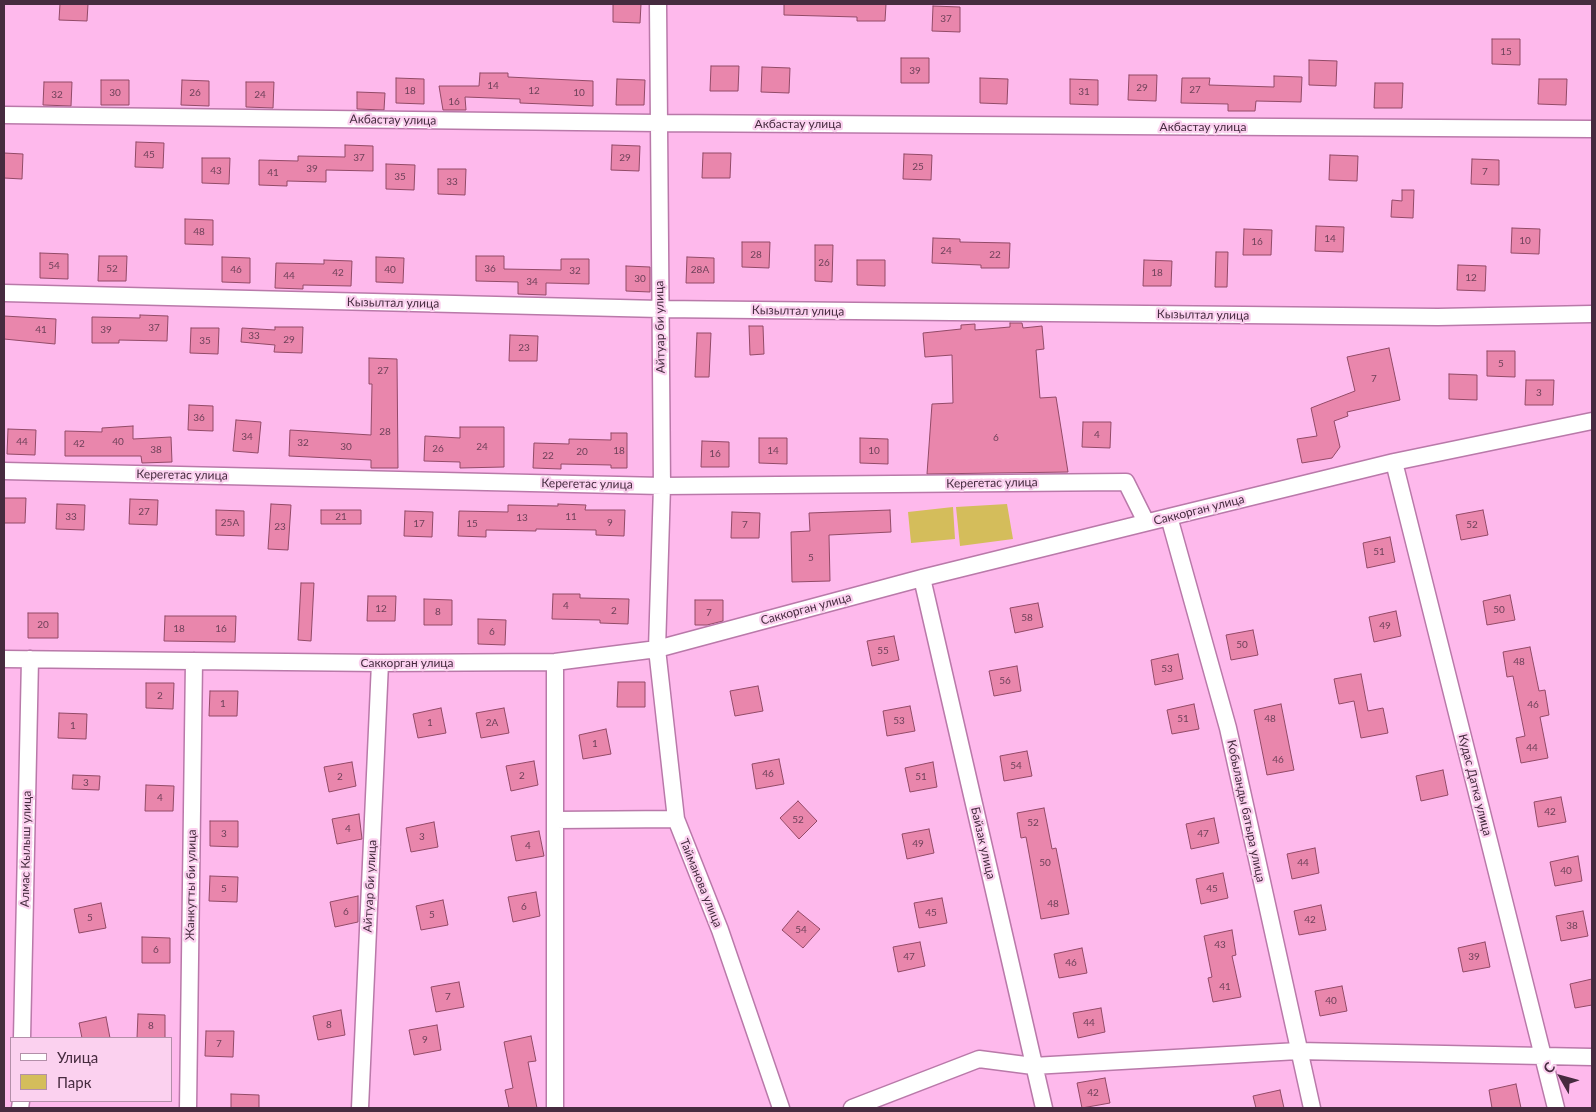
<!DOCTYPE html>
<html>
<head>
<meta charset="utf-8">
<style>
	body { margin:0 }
	#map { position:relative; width:1596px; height:1112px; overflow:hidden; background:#feb9ec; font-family:Lato,sans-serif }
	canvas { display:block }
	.frame { position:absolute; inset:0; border:5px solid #462b3f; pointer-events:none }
	.legend { position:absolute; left:10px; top:1037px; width:162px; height:65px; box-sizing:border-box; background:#fbd1ef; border:1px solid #b38fa9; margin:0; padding:6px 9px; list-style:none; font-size:15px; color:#462b3f }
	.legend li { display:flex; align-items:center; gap:10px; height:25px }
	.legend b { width:25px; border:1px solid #b38fa9 }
	.north { position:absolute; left:1536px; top:1052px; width:50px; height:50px; -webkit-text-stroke:4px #fbd1ef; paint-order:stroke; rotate:308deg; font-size:14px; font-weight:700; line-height:20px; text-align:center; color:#462b3f }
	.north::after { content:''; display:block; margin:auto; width:18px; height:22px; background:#462b3f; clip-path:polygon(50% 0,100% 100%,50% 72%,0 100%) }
</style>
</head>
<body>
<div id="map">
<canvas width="1596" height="1112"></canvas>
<div class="frame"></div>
<ul class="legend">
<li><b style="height:6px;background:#fff"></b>Улица</li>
<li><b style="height:14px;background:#d4bd5b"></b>Парк</li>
</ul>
<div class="north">С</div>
</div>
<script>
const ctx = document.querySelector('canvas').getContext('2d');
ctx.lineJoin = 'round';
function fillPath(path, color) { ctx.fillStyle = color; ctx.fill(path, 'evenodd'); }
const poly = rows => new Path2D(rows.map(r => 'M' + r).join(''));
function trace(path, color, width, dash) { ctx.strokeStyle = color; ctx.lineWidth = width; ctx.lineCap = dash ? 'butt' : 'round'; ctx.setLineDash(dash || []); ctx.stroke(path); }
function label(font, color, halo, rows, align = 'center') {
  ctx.font = font + ' Lato,sans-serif'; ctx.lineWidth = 4.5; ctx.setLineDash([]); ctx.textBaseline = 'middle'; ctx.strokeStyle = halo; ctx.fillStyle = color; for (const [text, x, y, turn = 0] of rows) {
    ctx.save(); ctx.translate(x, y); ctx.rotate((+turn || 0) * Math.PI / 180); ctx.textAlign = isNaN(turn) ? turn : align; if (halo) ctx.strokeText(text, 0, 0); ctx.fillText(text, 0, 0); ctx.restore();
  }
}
fillPath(poly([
	[1007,504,1013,539,960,546,956,507],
	[953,507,955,539,911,543,908,512]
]), '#d4bd5b');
const building = poly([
	[60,4,88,4,87,21,59,20,60,4],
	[613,4,641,4,640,23,613,22,613,4],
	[784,4,886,4,885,21,857,21,857,17,784,15,784,4],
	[933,6,960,7,960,32,932,31,933,6],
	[1492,39,1520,39,1520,65,1492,64,1492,39],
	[901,58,929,58,929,83,901,83,901,58],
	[1309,60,1337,61,1336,86,1309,85,1309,60],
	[711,66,739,66,738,91,710,91,711,66],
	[762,67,790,68,789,93,761,92,762,67],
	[480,73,508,73,508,77,593,81,593,106,520,103,520,99,465,97,466,110,443,110,439,86,479,86,480,73],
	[1129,75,1157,75,1156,101,1128,100,1129,75],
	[1274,76,1302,77,1301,102,1256,101,1255,111,1228,111,1228,104,1181,103,1182,78,1210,78,1209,85,1274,87,1274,76],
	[396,78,424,79,424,104,396,103,396,78],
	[980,78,1008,79,1007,104,980,103,980,78],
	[617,79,645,80,644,105,616,105,617,79],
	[1070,79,1098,80,1098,105,1070,104,1070,79],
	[1539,79,1567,79,1566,105,1538,104,1539,79],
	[101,80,129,80,129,105,101,105,101,80],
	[182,80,209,81,209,106,181,105,182,80],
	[44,82,72,82,71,106,43,105,44,82],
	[246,82,274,82,273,108,246,107,246,82],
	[1375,83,1403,83,1402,108,1374,108,1375,83],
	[357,92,385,93,384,110,357,109,357,92],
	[136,142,164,143,163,168,135,167,136,142],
	[345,145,373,146,373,171,326,170,326,182,287,181,287,186,259,185,259,160,298,161,298,156,345,157,345,145],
	[612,145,640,146,639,171,611,170,612,145],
	[4,153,23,154,22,179,4,178,4,153],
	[703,153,731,153,730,178,702,178,703,153],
	[904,154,932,155,931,180,903,179,904,154],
	[1330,155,1358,156,1357,181,1329,180,1330,155],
	[202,158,230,158,229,184,202,183,202,158],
	[1472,159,1499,160,1499,185,1471,184,1472,159],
	[386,164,415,165,414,190,386,189,386,164],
	[438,169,466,169,465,195,438,194,438,169],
	[1402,190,1414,190,1413,218,1391,217,1392,200,1402,201,1402,190],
	[185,219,213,220,213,245,185,244,185,219],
	[1316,226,1344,227,1343,252,1315,251,1316,226],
	[1512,228,1540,229,1539,254,1511,253,1512,228],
	[1244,229,1272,230,1271,255,1243,255,1244,229],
	[933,238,960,239,960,242,1010,243,1009,268,981,268,981,265,932,263,933,238],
	[742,242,770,242,769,268,742,267,742,242],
	[815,245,833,245,832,282,815,281,815,245],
	[1216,252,1228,252,1227,287,1215,287,1216,252],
	[40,253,68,254,68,279,40,278,40,253],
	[99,256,127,256,126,281,98,281,99,256],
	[476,256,504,256,504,269,561,270,561,259,589,259,589,284,546,283,546,295,518,294,518,282,476,281,476,256],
	[222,257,250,258,250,283,222,282,222,257],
	[376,257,404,258,403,283,376,282,376,257],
	[687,257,714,258,714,283,686,283,687,257],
	[324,260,352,261,351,286,303,285,303,289,275,288,276,263,324,264,324,260],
	[857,260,885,260,885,286,857,285,857,260],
	[1144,260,1172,261,1171,286,1143,286,1144,260],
	[1458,265,1486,266,1485,291,1457,290,1458,265],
	[626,266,650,267,650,292,626,291,626,266],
	[140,315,168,316,167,341,119,340,119,343,92,343,92,317,140,318,140,315],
	[4,316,56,319,55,344,4,339,4,316],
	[1010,323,1022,323,1023,328,1042,326,1044,349,1036,350,1040,398,1056,397,1068,472,927,474,932,404,953,403,952,355,925,357,923,333,961,329,961,325,975,324,975,330,1010,327,1010,323],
	[749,326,763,326,764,354,750,355,749,326],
	[275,327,303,327,302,353,274,352,275,345,241,342,242,328,275,330,275,327],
	[191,328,219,328,218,354,190,353,191,328],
	[697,333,711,333,709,377,695,377,697,333],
	[510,335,538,336,537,361,509,361,510,335],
	[1389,348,1400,400,1347,412,1348,416,1334,421,1340,447,1332,458,1302,463,1297,439,1317,436,1311,408,1355,391,1347,357,1389,348],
	[1487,351,1515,351,1515,377,1487,376,1487,351],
	[369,358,397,359,398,468,371,468,371,460,289,456,290,430,371,435,372,384,369,384,369,358],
	[1449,374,1477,375,1477,400,1449,399,1449,374],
	[1526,380,1554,380,1553,405,1525,405,1526,380],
	[189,405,213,406,213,431,188,430,189,405],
	[236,420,261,422,258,453,233,451,236,420],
	[1083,422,1111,422,1110,448,1082,447,1083,422],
	[133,426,133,439,171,437,172,462,142,463,141,456,65,456,65,431,102,432,102,428,133,426],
	[460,427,504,427,504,467,460,468,460,462,424,461,425,436,460,438,460,427],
	[8,429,36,430,35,455,7,454,8,429],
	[611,433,627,433,627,468,611,468,611,465,561,464,561,469,533,468,534,443,569,444,569,439,611,440,611,433],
	[759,438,787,438,787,464,759,463,759,438],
	[860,438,888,439,888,464,860,463,860,438],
	[702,441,729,442,729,467,701,467,702,441],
	[4,498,26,498,25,523,4,523,4,498],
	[130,499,158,500,157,525,129,524,130,499],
	[57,504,85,505,84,530,56,529,57,504],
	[271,504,291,505,288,550,268,549,271,504],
	[558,504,586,505,585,510,625,510,624,536,596,535,596,530,536,529,536,531,486,530,486,537,458,536,459,511,508,512,508,505,558,506,558,504],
	[216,510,244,511,244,536,216,535,216,510],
	[321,510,361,510,361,524,321,524,321,510],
	[890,510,891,532,829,535,830,581,792,582,791,532,810,531,809,513,890,510],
	[1483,510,1488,535,1461,540,1456,515,1483,510],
	[405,511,433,512,432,537,404,536,405,511],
	[732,512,760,513,759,538,731,538,732,512],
	[1390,537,1395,562,1367,568,1363,543,1390,537],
	[301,583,314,583,311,641,298,640,301,583],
	[553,594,580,594,580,598,629,599,628,624,600,623,600,620,552,619,553,594],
	[1510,595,1515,620,1487,625,1483,601,1510,595],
	[368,596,396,596,395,621,367,621,368,596],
	[424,599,452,600,452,625,424,625,424,599],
	[695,600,723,600,723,621,707,625,695,625,695,600],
	[1038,603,1043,627,1015,633,1010,608,1038,603],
	[1396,611,1401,636,1374,642,1369,617,1396,611],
	[28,613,58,613,58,638,28,638,28,613],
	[165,616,236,616,235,642,164,641,165,616],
	[478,619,506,620,505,645,478,644,478,619],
	[1253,630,1258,655,1231,660,1226,635,1253,630],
	[894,636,899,660,872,666,867,641,894,636],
	[1530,647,1539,691,1545,690,1549,715,1540,717,1548,758,1521,763,1516,738,1525,736,1513,676,1507,677,1503,652,1530,647],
	[1178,654,1183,679,1155,685,1151,660,1178,654],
	[1017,666,1021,691,994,696,989,671,1017,666],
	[1361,674,1368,711,1383,708,1388,733,1361,738,1354,701,1339,704,1334,679,1361,674],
	[618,682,645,682,645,707,617,707,618,682],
	[146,683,174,683,173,709,146,708,146,683],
	[758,686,763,711,735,716,730,691,758,686],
	[210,691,238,691,237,716,209,716,210,691],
	[1194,704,1199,729,1172,734,1167,710,1194,704],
	[1281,704,1294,770,1267,775,1254,710,1281,704],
	[910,706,915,731,887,736,883,711,910,706],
	[441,708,446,733,418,738,413,714,441,708],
	[504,708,509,733,481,738,476,713,504,708],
	[59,713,87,714,86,739,58,738,59,713],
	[606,729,611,754,583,759,579,735,606,729],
	[1027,751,1032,776,1004,781,1000,756,1027,751],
	[779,759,784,784,756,789,752,764,779,759],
	[534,761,538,785,511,791,506,766,534,761],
	[352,762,356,786,329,792,324,767,352,762],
	[933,762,937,787,910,792,905,768,933,762],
	[1443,770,1448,795,1421,801,1416,776,1443,770],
	[73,775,100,776,99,790,72,789,73,775],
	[146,785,174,786,173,811,145,811,146,785],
	[1561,797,1566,822,1538,827,1534,802,1561,797],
	[798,801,817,821,799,839,780,818,798,801],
	[1044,808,1052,849,1056,848,1069,914,1041,919,1026,837,1021,838,1017,813,1044,808],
	[359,814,362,839,337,844,332,819,359,814],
	[1214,818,1219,843,1191,849,1186,824,1214,818],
	[210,821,238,821,238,847,210,846,210,821],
	[434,822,438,847,411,852,406,828,434,822],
	[929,829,934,853,907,859,902,834,929,829],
	[539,831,544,856,516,861,511,836,539,831],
	[1315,848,1319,873,1292,879,1287,854,1315,848],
	[1578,856,1582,881,1555,886,1550,862,1578,856],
	[1223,873,1228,898,1201,904,1196,879,1223,873],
	[210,876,238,877,237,902,209,901,210,876],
	[536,892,540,916,513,922,508,897,536,892],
	[358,896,358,922,335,927,330,902,358,896],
	[942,898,947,923,919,928,914,903,942,898],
	[443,900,448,925,421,930,416,906,443,900],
	[101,903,106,928,79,933,74,909,101,903],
	[1321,905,1326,930,1299,935,1294,911,1321,905],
	[798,911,820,929,803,948,782,930,798,911],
	[1583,911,1588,936,1561,941,1556,916,1583,911],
	[1232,930,1236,955,1232,956,1241,997,1213,1002,1208,978,1212,977,1204,936,1232,930],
	[142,937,170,938,170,963,142,963,142,937],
	[920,942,925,966,898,972,893,947,920,942],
	[1485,942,1490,967,1463,972,1458,948,1485,942],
	[1082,948,1087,973,1059,978,1054,954,1082,948],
	[1592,979,1592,1005,1575,1008,1570,984,1592,979],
	[459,982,464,1007,436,1012,431,987,459,982],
	[1342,986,1347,1011,1320,1016,1315,991,1342,986],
	[1101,1008,1105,1032,1078,1038,1073,1013,1101,1008],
	[341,1010,345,1035,318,1040,313,1016,341,1010],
	[138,1014,165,1015,165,1038,137,1038,138,1014],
	[106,1017,110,1038,82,1038,79,1023,106,1017],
	[437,1025,441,1050,414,1055,409,1030,437,1025],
	[206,1031,234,1031,233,1057,205,1056,206,1031],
	[531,1036,536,1061,528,1062,537,1108,509,1108,505,1090,513,1088,504,1042,531,1036],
	[1105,1078,1110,1103,1082,1108,1077,1083,1105,1078],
	[1516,1084,1521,1108,1492,1108,1489,1090,1516,1084],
	[1280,1090,1284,1108,1256,1108,1253,1096,1280,1090],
	[231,1094,259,1095,259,1108,231,1108,231,1094]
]);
fillPath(building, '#e986ac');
trace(building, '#924a67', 1);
const minor = poly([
	[658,4,662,486,657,649,676,819,720,930,781,1108],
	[4,115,658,123,1592,129],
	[4,293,660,309,1438,317,1592,314],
	[1394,462,1556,1108],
	[4,471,662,486,1126,482,1146,522],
	[1169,517,1228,728,1312,1108],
	[922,578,1044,1108],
	[4,659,380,663,555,662,657,649,922,578,1169,517,1394,462,1592,421],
	[555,820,676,819],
	[22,1038,30,659],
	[20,1108,21,1101],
	[188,1108,194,661],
	[360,1108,380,663],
	[555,1108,555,662],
	[852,1108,979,1059,1033,1066,1298,1051,1592,1057]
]);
trace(minor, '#b979a9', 19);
trace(minor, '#fff', 16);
label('10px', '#6f425a', null, [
	["37",946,19],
	["15",1506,52],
	["39",915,71],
	["14",493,86],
	["29",1142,88],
	["27",1195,90],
	["18",410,91],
	["12",534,91],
	["31",1084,92],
	["30",115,93],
	["26",195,93],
	["10",579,93],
	["32",57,95],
	["24",260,95],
	["16",454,102],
	["45",149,155],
	["37",359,158],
	["29",625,158],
	["25",918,167],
	["39",312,169],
	["43",216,171],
	["7",1485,172],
	["41",273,173],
	["35",400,177],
	["33",452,182],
	["48",199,232],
	["14",1330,239],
	["10",1525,241],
	["16",1257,242],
	["24",946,251],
	["28",756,255],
	["22",995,255],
	["26",824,263],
	["54",54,266],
	["52",112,269],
	["36",490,269],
	["46",236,270],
	["40",390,270],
	["28А",700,270],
	["32",575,271],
	["42",338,273],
	["18",1157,273],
	["44",289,276],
	["12",1471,278],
	["30",640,279],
	["34",532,282],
	["37",154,328],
	["41",41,330],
	["39",106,330],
	["33",254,336],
	["29",289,340],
	["35",205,341],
	["23",524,348],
	["5",1501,364],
	["27",383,371],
	["7",1374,379],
	["3",1539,393],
	["36",199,418],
	["28",385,432],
	["4",1097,435],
	["34",247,437],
	["6",996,438],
	["44",22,442],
	["40",118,442],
	["32",303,443],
	["42",79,444],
	["30",346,447],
	["24",482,447],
	["26",438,449],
	["38",156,450],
	["18",619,451],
	["14",773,451],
	["10",874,451],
	["20",582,452],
	["16",715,454],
	["22",548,456],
	["27",144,512],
	["33",71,517],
	["21",341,517],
	["11",571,517],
	["13",522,518],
	["25А",230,523],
	["9",610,523],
	["17",419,524],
	["15",472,524],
	["7",745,525],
	["52",1472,525],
	["23",280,527],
	["51",1379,552],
	["5",811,558],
	["4",566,606],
	["12",381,609],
	["50",1499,610],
	["2",614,611],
	["8",438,612],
	["7",709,613],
	["58",1027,618],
	["20",43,625],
	["49",1385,626],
	["18",179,629],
	["16",221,629],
	["6",492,632],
	["50",1242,645],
	["55",883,651],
	["48",1519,662],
	["53",1167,669],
	["56",1005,681],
	["2",160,696],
	["1",223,704],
	["46",1533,705],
	["51",1183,719],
	["48",1270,719],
	["53",899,721],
	["1",430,723],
	["2А",492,723],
	["1",73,726],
	["1",595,744],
	["44",1532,748],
	["46",1278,760],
	["54",1016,766],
	["46",768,774],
	["2",522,776],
	["2",340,777],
	["51",921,777],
	["3",86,783],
	["4",160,798],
	["42",1550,812],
	["52",798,820],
	["52",1033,823],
	["4",348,829],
	["3",224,834],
	["47",1203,834],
	["3",422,837],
	["49",918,844],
	["4",528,846],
	["50",1045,863],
	["44",1303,863],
	["40",1566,871],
	["5",224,889],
	["45",1212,889],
	["48",1053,904],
	["6",524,907],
	["6",346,912],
	["45",931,913],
	["5",432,915],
	["5",90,918],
	["42",1310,920],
	["38",1572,926],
	["54",801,930],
	["43",1220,945],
	["6",156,950],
	["47",909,957],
	["39",1474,957],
	["46",1071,963],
	["41",1225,987],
	["7",448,997],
	["40",1331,1001],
	["44",1089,1023],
	["8",329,1025],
	["8",151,1026],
	["9",425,1040],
	["7",219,1044],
	["42",1093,1093]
]);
label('12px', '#462b3f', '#fbd1ef', [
	["Акбастау улица",393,120,1],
	["Акбастау улица",798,124],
	["Акбастау улица",1203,127],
	["Кызылтал улица",393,303,1],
	["Кызылтал улица",798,311,1],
	["Кызылтал улица",1203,315,1],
	["Айтуар би улица",660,327,-91],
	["Керегетас улица",182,475,1],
	["Керегетас улица",992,483,-1],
	["Керегетас улица",587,484,1],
	["Саккорган улица",1199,510,-14],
	["Саккорган улица",806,609,-15],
	["Саккорган улица",407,663],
	["Кудас Датка улица",1475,785,76],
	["Кобыланды батыра улица",1246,811,78],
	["Байзак улица",983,843,77],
	["Алмас Кылыш улица",26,849,-89],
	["Тайманова улица",701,883,68],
	["Жанкутты би улица",191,885,-89],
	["Айтуар би улица",370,886,-87]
]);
</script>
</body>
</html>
